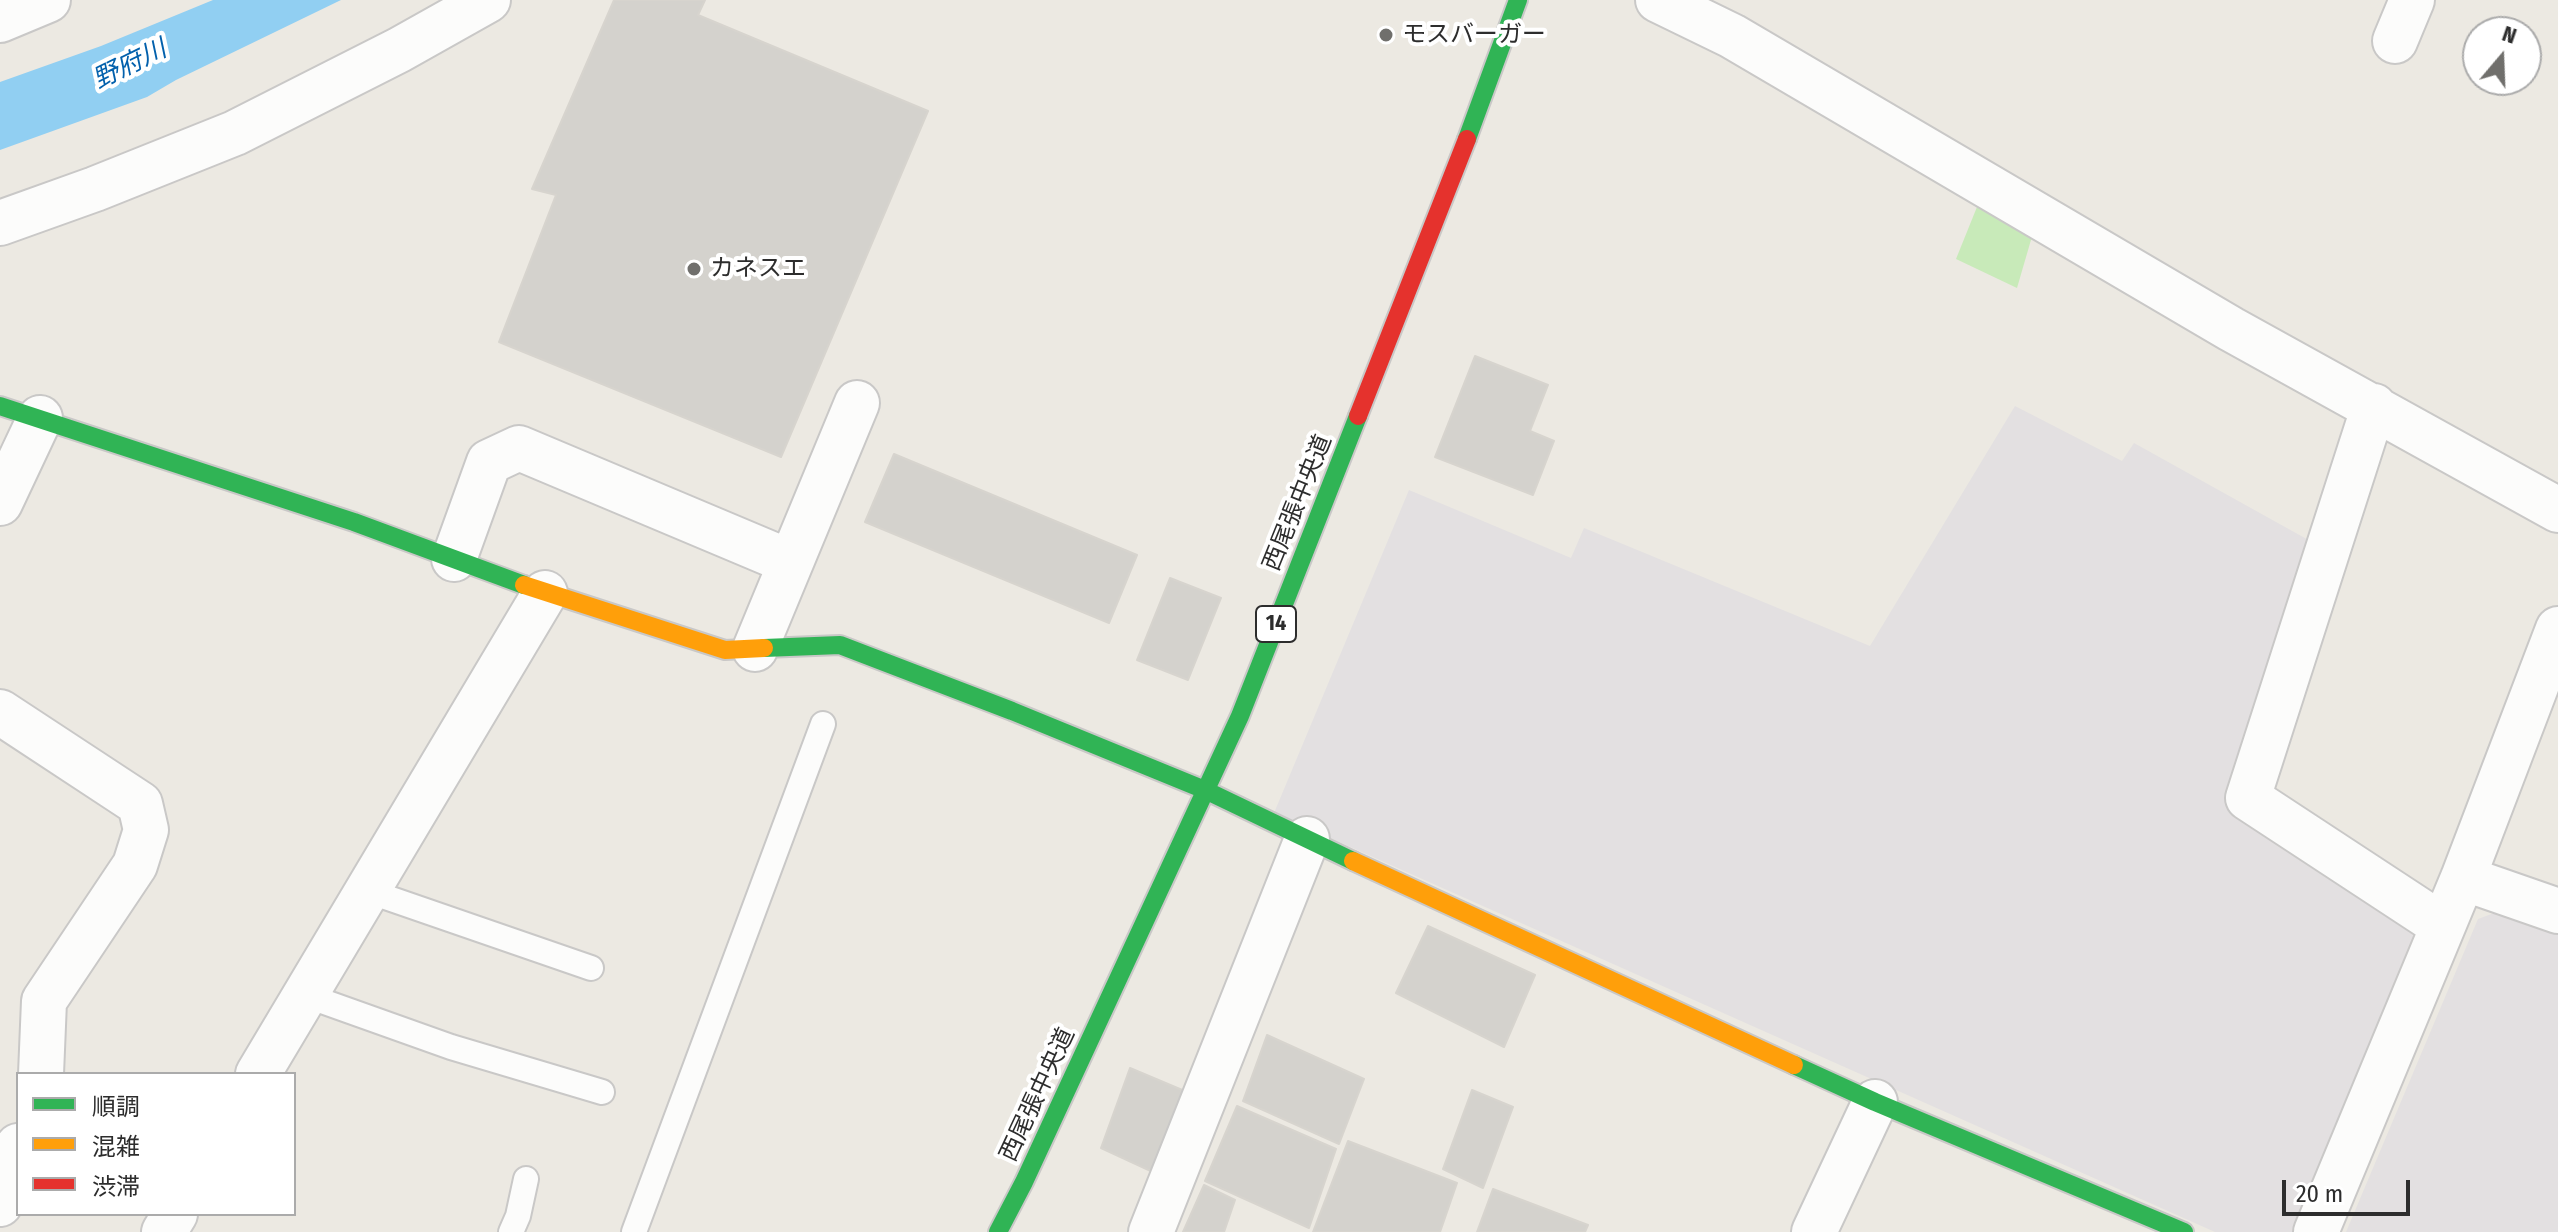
<!DOCTYPE html>
<html>
<head>
<meta charset="utf-8">
<style>
	body { margin:0 }
	#map { position:relative; width:2558px; height:1232px; overflow:hidden; background:#ece9e2; font-family:"Fira Sans Condensed","Noto Sans JP",sans-serif }
	canvas { display:block }
	.legend { position:absolute; left:16px; top:1072px; width:280px; height:144px; box-sizing:border-box; background:#fff; border:2px solid #ababab; margin:0; padding:10px 14px; list-style:none; font-size:24px; color:#2d2d2d }
	.legend li { display:flex; align-items:center; gap:16px; height:40px }
	.legend b { width:40px; border:2px solid #ababab }
	.north { position:absolute; left:2462px; top:16px; width:80px; height:80px; box-sizing:border-box; background:#fff; border:2px solid #ababab; border-radius:50%; rotate:19deg; font-size:22px; font-weight:700; line-height:32px; text-align:center; color:#2d2d2d }
	.north::after { content:''; display:block; margin:auto; width:28px; height:36px; background:#706f6c; clip-path:polygon(50% 0,100% 100%,50% 72%,0 100%) }
	.scale { position:absolute; left:2282px; top:1180px; width:128px; height:36px; box-sizing:border-box; border:4px solid #2d2d2d; border-top:0; padding-left:10px; font-size:24px; line-height:28px; white-space:nowrap; color:#2d2d2d; -webkit-text-stroke:6px #fff; paint-order:stroke }
</style>
</head>
<body>
<div id="map">
<canvas width="2558" height="1232"></canvas>
<ul class="legend">
<li><b style="height:10px;background:#30b455"></b>順調</li>
<li><b style="height:10px;background:#ff9f0a"></b>混雑</li>
<li><b style="height:10px;background:#e5322d"></b>渋滞</li>
</ul>
<div class="north">N</div>
<div class="scale">20 m</div>
</div>
<script>
const ctx = document.querySelector('canvas').getContext('2d');
ctx.lineJoin = 'round';
function fillPath(path, color) { ctx.fillStyle = color; ctx.fill(path, 'evenodd'); }
const poly = rows => new Path2D(rows.map(r => 'M' + r).join(''));
function trace(path, color, width, dash) { ctx.strokeStyle = color; ctx.lineWidth = width; ctx.lineCap = dash ? 'butt' : 'round'; ctx.setLineDash(dash || []); ctx.stroke(path); }
function label(font, color, halo, rows, align = 'center') {
  ctx.font = font + ' "Fira Sans Condensed","Noto Sans JP",sans-serif'; ctx.lineWidth = 8; ctx.setLineDash([]); ctx.textBaseline = 'middle'; ctx.strokeStyle = halo; ctx.fillStyle = color; for (const [text, x, y, turn = 0] of rows) {
    ctx.save(); ctx.translate(x, y); ctx.rotate((+turn || 0) * Math.PI / 180); ctx.textAlign = isNaN(turn) ? turn : align; if (halo) ctx.strokeText(text, 0, 0); ctx.fillText(text, 0, 0); ctx.restore();
  }
}
fillPath(poly([
	[2015,406,2122,461,2134,443,2321,547,2232,802,2420,926,2293,1232,2215,1232,1274,813,1409,490,1571,558,1584,528,1870,646],
	[2494,913,2558,934,2558,1232,2346,1232,2478,919]
]), '#e3e0e1');
fillPath(poly([
	[1981,197,2033,233,2017,288,1956,259]
]), '#c8eab9');
fillPath(poly([
	[213,0,341,0,176,80,147,97,0,150,0,82,101,46]
]), '#91cff2');
const building = poly([
	[614,0,705,0,698,15,928,111,781,457,499,342,556,195,532,189,614,0],
	[1475,356,1548,385,1530,431,1554,441,1533,495,1435,457,1475,356],
	[894,454,1137,555,1109,623,865,522,894,454],
	[1170,578,1221,598,1188,680,1137,660,1170,578],
	[1428,926,1535,975,1504,1047,1396,993,1428,926],
	[1267,1035,1364,1079,1339,1144,1243,1101,1267,1035],
	[1130,1068,1187,1092,1155,1173,1101,1148,1130,1068],
	[1472,1090,1513,1107,1483,1188,1443,1169,1472,1090],
	[1237,1106,1336,1149,1309,1228,1205,1181,1237,1106],
	[1348,1141,1457,1183,1440,1232,1313,1232,1348,1141],
	[1204,1185,1235,1200,1224,1232,1183,1232,1204,1185],
	[1493,1189,1588,1225,1585,1232,1477,1232,1493,1189]
]);
fillPath(building, '#d4d2cd');
trace(building, '#d7d4ce', 2);
const lane = poly([
	[368,891,591,968],
	[305,995,451,1047,602,1092],
	[511,1232,518,1216,526,1179],
	[634,1232,823,724]
]);
const street = poly([
	[1658,0,1732,36,2231,329,2558,510],
	[0,20,48,0],
	[2395,41,2412,0],
	[0,223,95,189,235,133,399,50,488,0],
	[2374,406,2248,798,2443,926],
	[0,503,40,418],
	[454,559,489,462,519,448,790,562],
	[755,649,857,403],
	[0,712,140,804,146,830,135,865,44,1001,41,1074],
	[2463,878,2558,911],
	[258,1074,545,593],
	[0,1204,18,1146],
	[164,1232,175,1214],
	[1151,1232,1307,839],
	[1814,1232,1875,1102],
	[2316,1232,2463,878,2558,629]
]);
const fast = poly([
	[1467,139,1518,0],
	[0,406,354,522,524,585],
	[764,648,840,645,1012,711,1205,790,1353,861],
	[1794,1065,1875,1102,2184,1232],
	[998,1232,1024,1182,1240,716,1358,416]
]);
const slow = poly([
	[524,585,725,650,764,648],
	[1353,861,1794,1065]
]);
const jam = poly([
	[1358,416,1467,139]
]);
trace(lane, '#c9c8c7', 28);
trace(street, '#c9c8c7', 48);
trace(fast, '#c9c8c7', 22);
trace(slow, '#c9c8c7', 22);
trace(jam, '#c9c8c7', 22);
trace(lane, '#fcfcfb', 24);
trace(street, '#fcfcfb', 44);
trace(fast, '#30b455', 18);
trace(slow, '#ff9f0a', 18);
trace(jam, '#e5322d', 18);
for (const [x, y, r, color] of [
	[1386,35,8,"#706f6c"],
	[694,269,8,"#706f6c"]
]) { const dot = new Path2D(); dot.arc(x, y, r, 0, 2 * Math.PI); ctx.fillStyle = color; ctx.fill(dot); trace(dot, '#fff', 3); }
for (const [x, y, w] of [
	[1276,624,40]
]) { const box = new Path2D(); box.roundRect(x - w / 2, y - 18, w, 36, 6); ctx.fillStyle = '#fff'; ctx.fill(box); trace(box, '#2d2d2d', 2); }
label('bold 22px', '#2d2d2d', null, [
	["14",1276,624]
]);
label('24px', '#2d2d2d', '#fff', [
	["モスバーガー",1402,35],
	["カネスエ",710,269]
], 'left');
label('24px', '#2d2d2d', '#fff', [
	["西尾張中央道",1298,503,-68],
	["西尾張中央道",1038,1095,-65]
]);
label('italic 26px', '#0260ac', '#fff', [
	["野府川",130,65,-26]
]);
</script>
</body>
</html>
